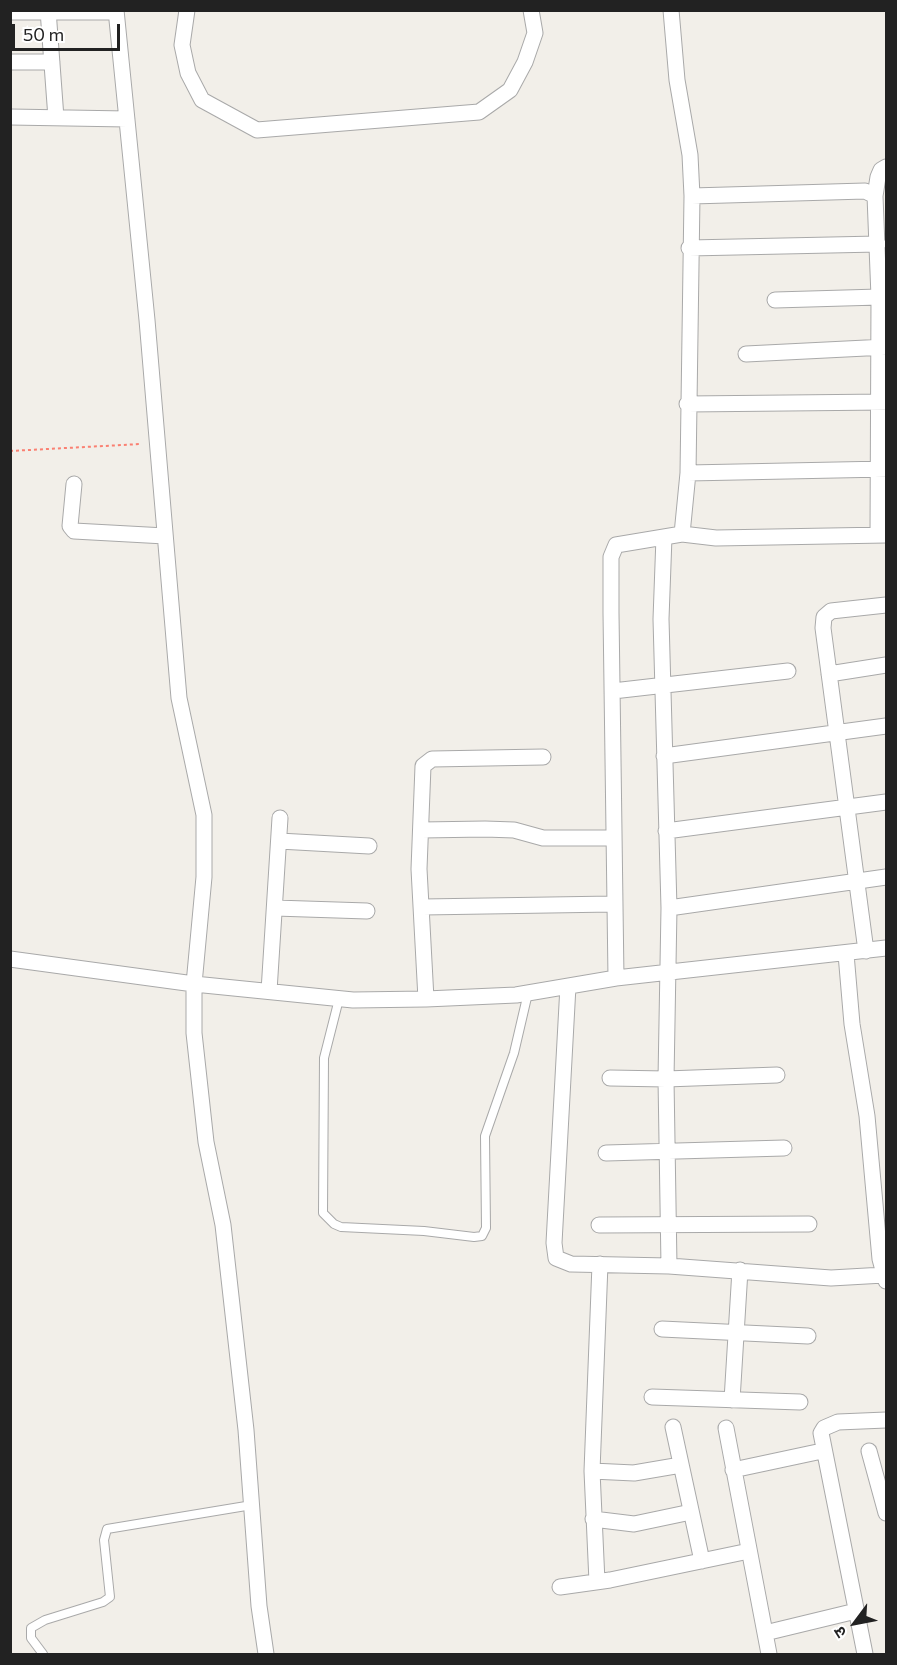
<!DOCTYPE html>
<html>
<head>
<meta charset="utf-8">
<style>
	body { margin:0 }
	#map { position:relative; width:897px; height:1665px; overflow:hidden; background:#f2efe9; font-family:Commissioner,"Noto Sans Devanagari",sans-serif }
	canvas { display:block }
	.frame { position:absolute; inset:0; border:12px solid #222; pointer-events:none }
	.north { position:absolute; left:825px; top:1593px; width:60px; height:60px; -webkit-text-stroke:4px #fff; paint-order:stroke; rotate:238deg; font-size:16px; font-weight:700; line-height:24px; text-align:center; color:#222 }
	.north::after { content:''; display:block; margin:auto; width:21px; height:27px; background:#222; clip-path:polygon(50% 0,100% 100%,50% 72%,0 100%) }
	.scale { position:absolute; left:12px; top:24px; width:108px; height:27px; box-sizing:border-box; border:3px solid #222; border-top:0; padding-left:8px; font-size:18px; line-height:21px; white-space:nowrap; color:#222; -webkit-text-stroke:4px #fff; paint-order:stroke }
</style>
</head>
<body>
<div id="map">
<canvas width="897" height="1665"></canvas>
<div class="frame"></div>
<div class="north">उ</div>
<div class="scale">50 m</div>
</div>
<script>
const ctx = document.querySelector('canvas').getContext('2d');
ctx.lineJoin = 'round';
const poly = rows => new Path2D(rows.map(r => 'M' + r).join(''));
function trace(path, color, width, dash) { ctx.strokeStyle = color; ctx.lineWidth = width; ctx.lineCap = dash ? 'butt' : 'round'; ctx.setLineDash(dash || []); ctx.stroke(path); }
const lane = poly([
	[339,999,324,1058,323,1213,334,1224,341,1227,424,1231,474,1237,482,1236,486,1228,485,1136,514,1053,528,993],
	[43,1654,31,1638,31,1628,45,1620,103,1602,110,1597,104,1540,107,1529,252,1505]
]);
const street = poly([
	[48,10,56,118],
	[116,10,147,320,179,698,204,815,204,877,194,984,194,1033,206,1142,223,1225,246,1430,259,1606,266,1654],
	[187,10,182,45,188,73,202,100,257,130,479,112,510,90,525,62,535,33,531,10],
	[671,10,677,80,690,155,692,196,688,473,682,534],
	[10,12,116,12],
	[10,62,52,62],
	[10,117,127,119],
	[692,196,865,191,875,196,879,297,878,535],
	[875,196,878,177,881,170,886,167],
	[689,248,878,244],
	[775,300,879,297],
	[746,354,886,347],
	[687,404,886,402],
	[688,473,886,469],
	[74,484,70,526,74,531,165,536],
	[664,537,661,619,669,908,666,1079,669,1266],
	[829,674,886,665],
	[613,691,788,671],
	[664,756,886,726],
	[422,830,485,829,514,830,543,838,613,838],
	[666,831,886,802],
	[279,841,369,846],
	[423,907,613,904],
	[275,908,367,911],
	[669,908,886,877],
	[866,951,823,628,824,617,831,611,886,605],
	[846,954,852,1024,867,1116,880,1259,886,1281],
	[10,959,194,984,353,1000,426,999,516,995,616,978,886,948],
	[616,978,611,613,611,557,616,545,682,534,716,538,886,535],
	[568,986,554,1243,556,1258,571,1264,669,1266,831,1278,884,1275],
	[269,991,280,818],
	[426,999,419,869,423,766,432,759,543,757],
	[610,1078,666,1079,777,1075],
	[606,1153,784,1148],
	[599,1225,809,1224],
	[662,1329,808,1336],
	[652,1397,800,1402],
	[732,1400,740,1270],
	[673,1427,702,1561],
	[726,1428,769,1654],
	[869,1451,886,1513],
	[733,1470,822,1451],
	[592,1471,634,1473,681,1465],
	[593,1519,634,1524,691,1512],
	[597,1582,592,1471,600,1264],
	[560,1587,610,1580,749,1551],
	[765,1633,856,1611],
	[865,1654,821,1433,824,1428,838,1422,886,1420]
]);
trace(lane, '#a9a9a9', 10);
trace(street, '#a9a9a9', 17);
trace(poly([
	[10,451,141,444]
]), '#fa8072', 2, [3, 3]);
trace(lane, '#fff', 8);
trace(street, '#fff', 15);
</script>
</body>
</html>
